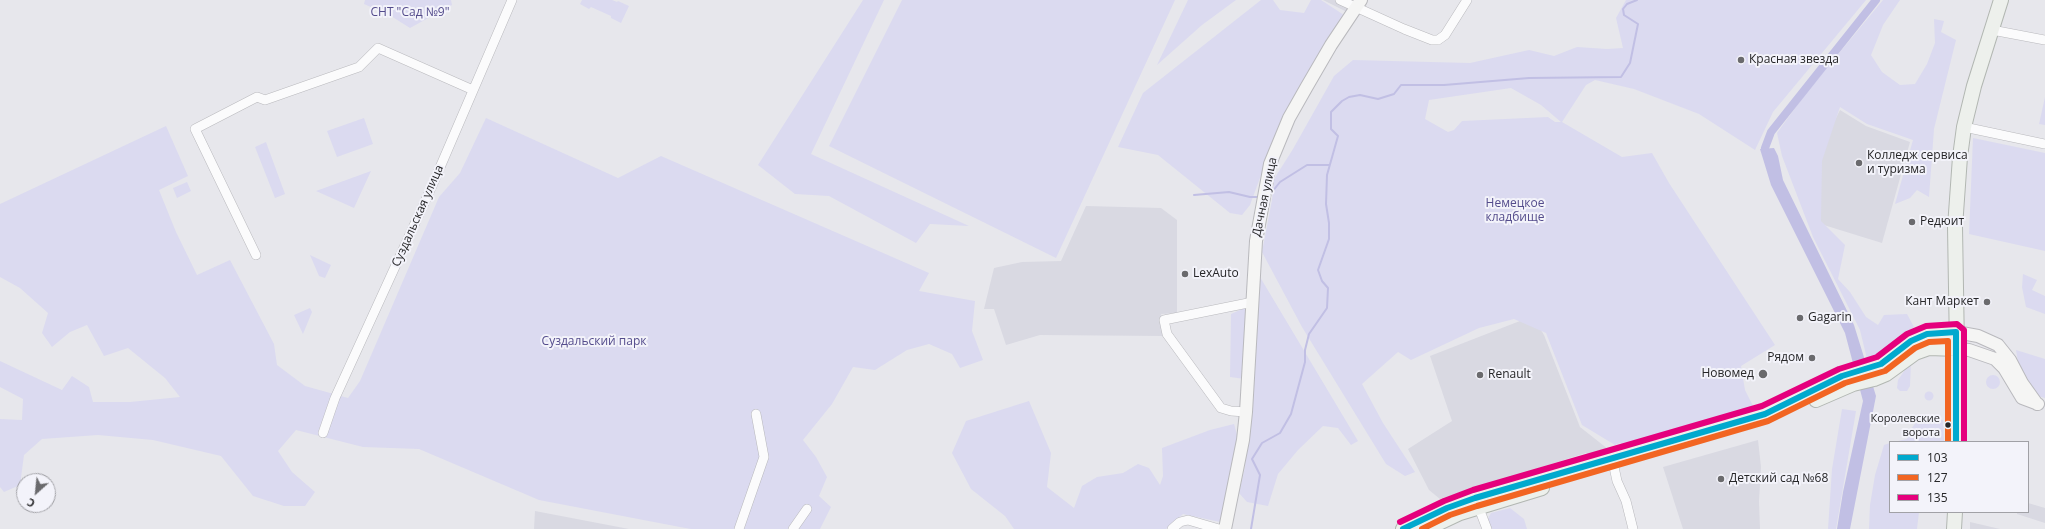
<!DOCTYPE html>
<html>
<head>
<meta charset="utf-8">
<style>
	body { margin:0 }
	#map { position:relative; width:2045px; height:529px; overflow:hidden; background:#e7e7ec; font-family:"Open Sans",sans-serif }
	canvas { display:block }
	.legend { position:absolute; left:1889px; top:441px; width:140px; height:72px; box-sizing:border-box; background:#f3f3fa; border:1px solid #a1a1a6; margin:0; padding:5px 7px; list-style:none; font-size:12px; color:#262628 }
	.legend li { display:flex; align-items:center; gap:8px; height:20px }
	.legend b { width:20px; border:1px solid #a1a1a6 }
	.north { position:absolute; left:16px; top:473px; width:40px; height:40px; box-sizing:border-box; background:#f3f3fa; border:1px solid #a1a1a6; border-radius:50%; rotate:207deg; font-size:11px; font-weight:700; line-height:16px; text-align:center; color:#262628 }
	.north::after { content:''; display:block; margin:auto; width:14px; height:18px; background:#6a6a6d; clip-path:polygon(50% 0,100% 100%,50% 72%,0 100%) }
</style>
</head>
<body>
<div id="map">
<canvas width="2045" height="529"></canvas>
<ul class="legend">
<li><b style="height:5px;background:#00a9ce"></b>103</li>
<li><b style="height:5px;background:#f26522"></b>127</li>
<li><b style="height:5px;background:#e5007d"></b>135</li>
</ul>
<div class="north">С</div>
</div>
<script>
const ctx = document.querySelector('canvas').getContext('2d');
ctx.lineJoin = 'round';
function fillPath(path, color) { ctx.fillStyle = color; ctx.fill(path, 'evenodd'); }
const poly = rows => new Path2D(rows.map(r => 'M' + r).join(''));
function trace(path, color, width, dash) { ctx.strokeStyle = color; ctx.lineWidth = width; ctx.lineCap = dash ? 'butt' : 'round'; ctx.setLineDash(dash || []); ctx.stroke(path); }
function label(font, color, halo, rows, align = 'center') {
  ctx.font = font + ' "Open Sans",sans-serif'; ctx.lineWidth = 4; ctx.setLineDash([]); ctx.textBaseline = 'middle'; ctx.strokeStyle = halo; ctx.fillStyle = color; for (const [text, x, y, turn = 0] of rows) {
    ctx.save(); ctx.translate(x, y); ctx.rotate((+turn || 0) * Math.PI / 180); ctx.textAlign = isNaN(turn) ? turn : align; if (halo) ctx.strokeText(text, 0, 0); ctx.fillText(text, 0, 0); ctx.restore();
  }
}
fillPath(poly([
	[1323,0,1360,0,1351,14],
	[1840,110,1866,126,1910,142,1882,243,1814,222,1826,116,1835,120],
	[1086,206,1161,208,1177,220,1177,313,1161,314,1165,336,1040,335,1006,345,994,309,984,309,994,268,1022,262,1061,261],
	[1525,319,1539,327,1544,335,1580,427,1613,453,1593,458,1586,453,1440,499,1429,490,1408,449,1452,421,1430,356],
	[1758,440,1761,467,1759,501,1760,529,1683,529,1663,467],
	[2028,503,2045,508,2045,523,2017,514,2017,512,2028,512],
	[535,511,629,529,534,529],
	[1970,522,2000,529,1970,529]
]), '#d9d9e2');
fillPath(poly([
	[365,0,451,0,452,5,410,28,391,16,364,4],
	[582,0,612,0,617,2,618,1,629,6,621,23,611,18,611,16,591,7,589,9,580,4],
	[863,0,884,0,811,154,969,226,930,224,916,243,829,196,795,194,758,165],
	[902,0,1175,0,1056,258,829,146],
	[1188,0,1236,0,1202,25,1157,65],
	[1261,0,1273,0,1280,10,1304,13,1311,0,1321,0,1344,15,1297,92,1275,137,1293,149,1334,76,1353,60,1470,63,1529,50,1554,56,1577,47,1607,49,1623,48,1616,18,1626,0,1866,0,1773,112,1755,150,1699,114,1634,89,1595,80,1586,85,1562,122,1622,157,1652,153,1669,183,1775,345,1741,366,1745,390,1753,406,1623,445,1620,443,1615,445,1582,425,1546,333,1514,319,1479,328,1411,360,1398,352,1362,384,1383,423,1415,472,1405,476,1386,464,1302,327,1262,252,1272,200,1274,179,1293,149,1275,137,1250,205,1242,215,1230,213,1158,155,1118,147,1143,93],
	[1511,88,1541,105,1561,122,1555,122,1548,117,1462,121,1454,130,1448,132,1425,119,1429,100],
	[1883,0,1900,0,1883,25,1871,55,1882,72,1900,85,1915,84,1927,64,1935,43,1934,19,1944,21,1941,32,1956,40,1934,129,1929,197,1917,190,1910,198,1895,204,1913,140,1867,124,1840,107,1822,161,1821,221,1845,245,1838,279,1850,292,1866,317,1878,325,1884,315,1907,314,1914,327,1879,356,1867,359,1860,330,1813,237,1782,156,1777,133,1806,93],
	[2045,97,2045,125,2039,124],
	[364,118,373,144,337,157,327,131],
	[486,118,618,178,661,156,929,273,919,291,975,301,972,331,983,360,960,368,952,354,929,344,907,350,875,370,853,367,832,404,803,440,816,457,827,477,819,496,831,507,820,529,691,529,680,527,539,500,419,449,363,447,296,430,278,451,292,472,315,492,305,506,284,506,253,496,221,456,153,440,98,435,42,439,24,455,20,485,4,492,0,487,0,419,22,420,23,399,0,387,0,361,62,390,72,376,89,387,93,402,130,402,180,397,165,378,128,348,104,356,87,325,70,332,52,347,42,333,48,313,20,288,0,277,0,204,166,126,188,176,159,190,176,232,197,275,230,260,274,344,277,365,305,386,348,398,360,381,439,197,460,173],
	[1973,138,2045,153,2045,251,1969,234],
	[266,142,285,194,275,198,255,147],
	[371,171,354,208,316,191],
	[187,182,191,191,177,198,173,188],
	[310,255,331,265,325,278,319,276],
	[2023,274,2037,280,2032,290,2045,296,2045,314,2026,307,2022,287],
	[1260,277,1358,441,1351,445,1338,428,1323,426,1298,450,1278,474,1268,506,1247,502,1239,493,1245,467,1234,466,1228,496,1220,522,1183,514,1166,529,1014,529,1005,516,971,489,952,453,966,421,1029,401,1051,453,1047,487,1074,508,1082,486,1097,477,1123,473,1138,464,1149,468,1160,485,1163,476,1162,448,1210,430,1234,424,1238,438,1234,465,1245,467,1252,380,1230,377,1231,314,1258,302],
	[310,308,312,312,303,334,294,315],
	[2016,350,2045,359,2045,398,2037,396,2018,362],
	[1911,361,1910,386,1907,391,1900,391,1897,388,1898,380],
	'1986 382a7 7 0 1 1 14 0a7 7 0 1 1-14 0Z',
	'1924.5 396a4.5 4.5 0 1 1 9 0a4.5 4.5 0 1 1-9 0Z',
	[1842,409,1856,411,1836,529,1828,529,1832,469],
	[1920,417,1943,420,1944,442,1893,442,1907,439,1911,429],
	[1890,443,1890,512,1919,512,1917,529,1869,529,1870,505,1875,475,1884,445],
	[1510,508,1524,519,1527,529,1487,529,1486,522,1491,513]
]), '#dbdaf0');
fillPath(poly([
	[1774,148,1778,156,1783,180,1854,325,1876,396,1850,529,1837,529,1843,492,1863,401,1845,333,1771,185,1760,149]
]), '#c1bfe4');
trace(poly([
	[1194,195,1229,192,1250,197,1260,197],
	[1268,197,1280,182,1307,165,1329,165],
	[1251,529,1260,475,1252,459,1262,443,1280,433,1291,414,1305,362,1305,350,1309,334,1327,308,1328,288,1322,281,1318,270,1329,239,1329,223,1326,204,1327,175,1338,136,1331,129,1331,112,1342,101,1349,97,1360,95,1378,99,1394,94,1401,85,1444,85,1529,78,1621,77,1630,63,1638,24,1624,15,1623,9,1627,4,1637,0]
]), '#c1bfe4', 2);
trace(poly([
	[1765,148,1771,132,1876,0]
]), '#c1bfe4', 8);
const street = poly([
	[1340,0,1404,29,1432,40,1438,40,1445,35,1467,0],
	[1992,30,2045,40],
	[1964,127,2045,144],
	[256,255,195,129,257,97,265,100,359,67,378,48,473,90],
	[1246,412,1231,411,1221,408,1167,334,1164,320,1253,302],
	[323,433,335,398,432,186,512,0],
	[1614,467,1617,481,1626,501,1633,529],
	[1477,503,1487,529],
	[739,529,764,457,756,414],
	[793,529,807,509],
	[1172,529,1180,522,1188,520,1219,529]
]);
const secondary = poly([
	[1956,332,1978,336,1998,345,2010,360,2022,383,2037,404],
	[1957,349,1969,350,1995,359,2004,368,2022,398,2038,404],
	[1225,529,1243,440,1246,412,1256,241,1270,164,1289,118,1306,88,1331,45,1361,0]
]);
const primary = poly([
	[1816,400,1853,384,1874,379,1886,374,1915,353,1929,348,1957,349],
	[1956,442,1957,349,1955,227,1960,157,1964,127,1974,86,2001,0],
	[1403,529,1447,508,1475,498,1765,414,1790,403,1842,376,1881,364,1918,338,1927,334,1956,332],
	[1426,529,1460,513,1542,488],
	[1954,529,1955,512]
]);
trace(street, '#b9b9bd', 10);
trace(secondary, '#b9b9bd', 14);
trace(primary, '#b2b7b2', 16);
trace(street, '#fbfbfc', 9);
trace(secondary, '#f5f5f4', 12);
trace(primary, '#edf0ec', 14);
trace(poly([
	[1403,529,1447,508,1475,498,1765,414,1842,376,1881,364,1911,341,1927,334,1956,332,1956,442]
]), '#00a9ce', 6);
trace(poly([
	[1422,529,1450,515,1477,506,1768,421,1845,383,1885,371,1915,348,1929,342,1948,341,1948,442]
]), '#f26522', 6);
trace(poly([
	[1400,522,1444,501,1473,490,1762,406,1839,369,1877,357,1907,334,1926,326,1957,324,1964,330,1964,442]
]), '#e5007d', 6);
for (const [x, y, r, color] of [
	[1741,60,4,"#6a6a6d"],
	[1859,163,4,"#6a6a6d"],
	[1912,222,4,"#6a6a6d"],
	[1185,274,4,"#6a6a6d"],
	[1987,302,4,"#6a6a6d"],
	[1800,318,4,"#6a6a6d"],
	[1812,358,4,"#6a6a6d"],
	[1763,374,5,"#6a6a6d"],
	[1480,375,4,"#6a6a6d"],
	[1948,425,3.5,"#262628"],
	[1721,479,4,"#6a6a6d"]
]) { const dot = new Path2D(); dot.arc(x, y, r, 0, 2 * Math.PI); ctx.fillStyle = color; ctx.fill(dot); trace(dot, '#f3f3fa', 1.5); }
label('11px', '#262628', '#f3f3fa', [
	["Королевские",1940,419],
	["ворота",1940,433]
], 'right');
label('12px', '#544c8c', '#f3f3fa', [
	["СНТ \"Сад №9\"",410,13],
	["Немецкое",1515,204],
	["кладбище",1515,218],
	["Суздальский парк",594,342]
]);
label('12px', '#262628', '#f3f3fa', [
	["Красная звезда",1749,60],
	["Колледж сервиса",1867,156],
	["и туризма",1867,170],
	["Редюит",1920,222],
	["LexAuto",1193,274],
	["Кант Маркет",1979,302,"right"],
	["Gagarin",1808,318],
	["Рядом",1804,358,"right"],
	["Новомед",1754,374,"right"],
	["Renault",1488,375],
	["Детский сад №68",1729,479]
], 'left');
label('12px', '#262628', '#f3f3fa', [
	["Дачная улица",1265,197,-78],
	["Суздальская улица",418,216,-66]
]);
</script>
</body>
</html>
